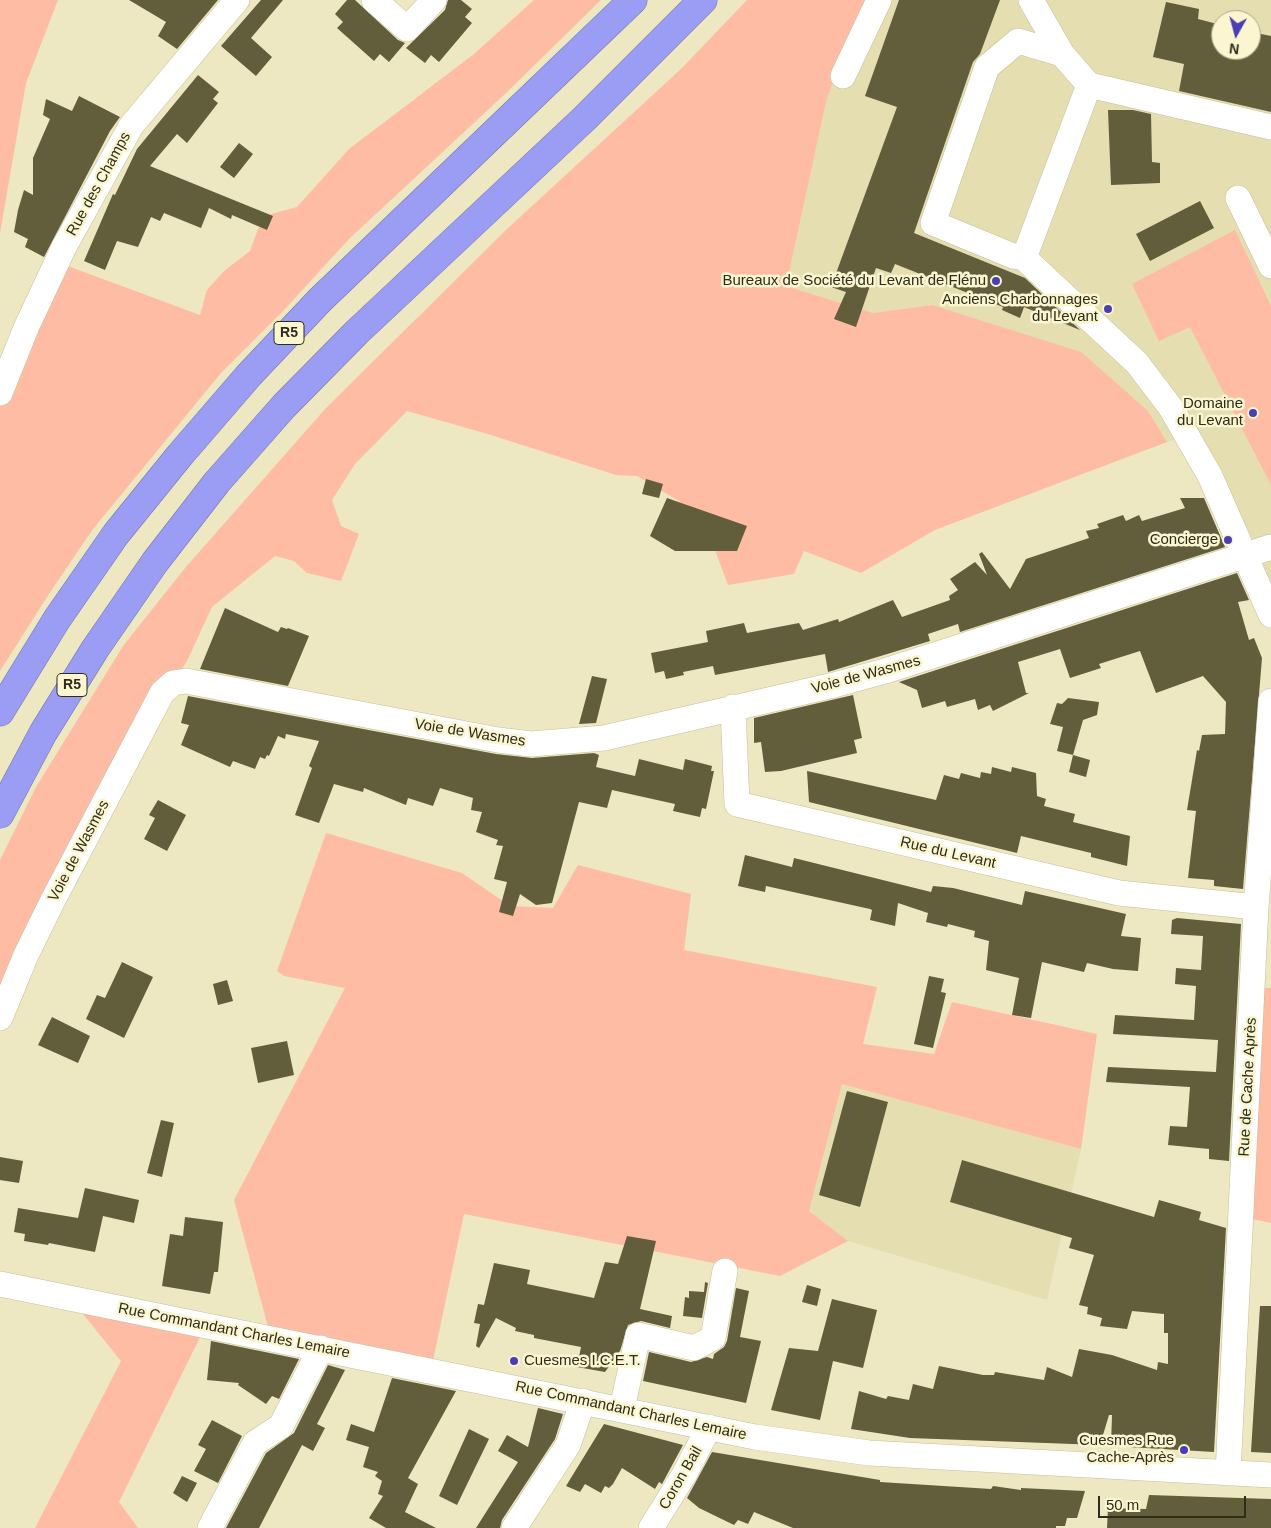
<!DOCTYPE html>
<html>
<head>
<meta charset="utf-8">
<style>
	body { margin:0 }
	#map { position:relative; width:1271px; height:1528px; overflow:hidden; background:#ede8c2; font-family:Helvetica,sans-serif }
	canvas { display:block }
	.north { position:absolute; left:1211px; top:10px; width:50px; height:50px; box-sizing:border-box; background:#fbf6cf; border:1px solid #a9a588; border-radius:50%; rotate:187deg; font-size:14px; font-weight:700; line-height:20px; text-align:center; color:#2e2c1d }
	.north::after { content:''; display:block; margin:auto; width:18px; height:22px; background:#4a3eb5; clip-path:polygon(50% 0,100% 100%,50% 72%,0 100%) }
	.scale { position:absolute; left:1098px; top:1496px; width:148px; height:22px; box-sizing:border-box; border:2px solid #2e2c1d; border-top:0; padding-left:6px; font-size:15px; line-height:18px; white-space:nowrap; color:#2e2c1d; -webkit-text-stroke:4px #fbf6cf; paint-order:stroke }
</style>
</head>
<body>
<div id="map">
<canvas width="1271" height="1528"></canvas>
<div class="north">N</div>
<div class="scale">50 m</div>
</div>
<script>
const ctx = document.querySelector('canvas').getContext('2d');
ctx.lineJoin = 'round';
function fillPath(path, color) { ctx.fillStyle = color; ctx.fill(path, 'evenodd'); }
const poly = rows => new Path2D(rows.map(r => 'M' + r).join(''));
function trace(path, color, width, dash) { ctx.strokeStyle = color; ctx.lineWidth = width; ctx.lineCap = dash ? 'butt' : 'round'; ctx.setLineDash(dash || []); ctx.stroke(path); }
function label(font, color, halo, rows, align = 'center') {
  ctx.font = font + ' Helvetica,sans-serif'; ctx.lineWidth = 5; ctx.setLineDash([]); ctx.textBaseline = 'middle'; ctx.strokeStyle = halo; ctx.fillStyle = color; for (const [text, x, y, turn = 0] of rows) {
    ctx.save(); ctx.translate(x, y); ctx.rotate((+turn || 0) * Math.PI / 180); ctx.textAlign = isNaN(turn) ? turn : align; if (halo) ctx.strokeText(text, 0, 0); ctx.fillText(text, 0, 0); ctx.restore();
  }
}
fillPath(poly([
	[866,0,1271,0,1271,615,1188,436,1167,442,1148,411,932,305,873,313,786,286,827,98],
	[1221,20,1251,20,1251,50,1221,50],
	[842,1084,1081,1149,1047,1300,848,1241,809,1211]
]), '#e4deb1');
fillPath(poly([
	[0,0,58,0,26,83,0,233],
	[534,0,601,0,505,94,349,239,284,310,221,373,93,529,49,594,0,671,0,391,57,262,200,315,207,290,224,271,250,251,258,229,271,214,297,207,349,149,474,54],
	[747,0,866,0,827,98,786,286,873,313,932,305,1081,352,1148,411,1167,442,935,530,861,573,804,551,794,574,728,585,702,515,637,476,616,475,491,435,407,411,355,464,332,500,341,526,359,534,341,581,307,573,294,561,275,556,212,607,187,661,173,683,0,1018,0,860,36,787,123,646,185,568,326,408,507,229,682,68],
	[1235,230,1271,306,1271,485,1190,327,1159,341,1132,284],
	[326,833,462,873,510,906,553,908,578,865,691,894,684,950,877,987,863,1044,934,1054,952,1002,1097,1034,1081,1149,842,1084,809,1211,848,1241,780,1276,464,1214,431,1370,271,1338,234,1200,345,988,284,976,277,971],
	[1256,988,1271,988,1271,1223,1243,1217],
	[70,1298,206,1325,119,1502,138,1528,35,1528,121,1361]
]), '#febca4');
fillPath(poly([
	[129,0,218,0,177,49,158,36,166,22],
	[261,0,283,0,251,38,272,57,256,76,221,46],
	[347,0,355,0,398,40,405,43,389,62,380,54,374,61,337,28,343,22,335,14],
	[448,0,461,0,472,9,465,17,472,23,439,62,431,55,425,63,406,48,445,10],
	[899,0,1000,0,980,54,973,62,914,233,1025,278,1080,330,1024,307,1020,318,1002,310,1003,307,895,264,891,273,876,268,856,327,834,319,846,292,831,287,897,107,865,96],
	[1166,2,1199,9,1198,19,1221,25,1221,50,1251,50,1251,32,1271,36,1271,112,1179,91,1184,64,1153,57],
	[198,75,219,92,213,99,218,103,187,143,177,134,150,166,273,216,267,230,232,215,231,219,209,208,201,228,164,213,160,221,151,217,138,247,117,241,105,270,84,261,113,194,115,195,137,149],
	[79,96,120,117,110,131,44,257,25,247,28,239,14,232,18,210,24,190,33,195,33,158,50,119,43,115,46,99,72,111],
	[1108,110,1133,110,1151,114,1152,162,1160,163,1160,183,1111,185],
	[239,143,253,154,234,178,220,167],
	[1200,201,1214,228,1150,261,1136,234],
	[646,479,663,484,659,498,642,494],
	[667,498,747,526,737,551,675,551,650,536],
	[1180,498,1204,498,1225,547,960,632,958,624,928,634,930,641,828,672,825,654,715,675,713,666,683,672,684,675,666,679,664,671,655,673,651,653,708,642,706,631,744,623,747,633,799,623,803,630,838,619,839,622,893,600,902,617,950,600,949,596,958,590,950,579,975,562,987,575,979,554,982,552,1010,589,1026,559,1089,538,1086,531,1099,528,1097,524,1123,515,1126,521,1139,515,1142,521,1185,508],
	[1237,573,1249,600,1238,602,1249,640,1254,638,1262,658,1243,889,1214,886,1214,880,1188,878,1196,811,1187,810,1197,750,1199,751,1202,735,1225,734,1226,702,1203,676,1156,693,1140,651,1099,664,1101,668,1070,678,1060,649,1018,662,1026,693,1029,693,993,711,990,705,978,710,975,699,947,707,945,701,922,708,917,690,899,682],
	[225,608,278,632,281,627,287,629,288,628,309,636,288,686,200,669],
	[592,676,607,679,596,723,579,724],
	[853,695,862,738,854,740,857,753,781,771,765,772,761,742,754,743,754,718],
	[188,696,496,754,532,758,594,753,599,755,596,767,635,776,639,759,683,770,685,759,712,766,711,771,714,771,706,809,702,808,700,817,673,811,675,804,612,790,607,808,579,802,552,903,536,905,520,894,513,916,499,912,507,882,494,879,503,846,496,845,498,840,476,832,482,812,471,810,473,798,440,788,433,806,408,798,406,805,364,788,363,792,334,784,319,823,295,815,312,768,309,766,319,741,286,734,285,739,278,736,269,756,267,755,265,759,260,757,255,769,233,761,230,767,181,745,189,725,181,723],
	[1068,698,1099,702,1097,715,1083,720,1073,755,1090,760,1086,777,1069,772,1073,755,1057,751,1063,727,1050,724,1057,703,1062,704],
	[992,767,1011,772,1012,767,1036,773,1037,796,1046,799,1044,806,1075,814,1073,822,1130,836,1127,866,1091,857,1091,853,1021,836,1017,853,809,802,807,771,936,800,944,775,959,779,961,773,980,778,981,772,991,774],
	[158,800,186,815,167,851,144,839,155,818,149,815],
	[745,855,792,867,794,858,931,892,933,886,953,888,1022,905,1025,891,1126,914,1121,936,1141,938,1138,971,1113,969,1087,963,1084,972,1042,962,1031,1018,1012,1015,1019,978,986,970,989,941,974,937,975,931,948,924,947,927,926,922,928,913,898,903,895,926,870,920,872,910,870,909,766,886,765,892,738,886],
	[1177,918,1241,924,1229,1161,1209,1159,1209,1149,1168,1145,1170,1126,1187,1127,1190,1087,1106,1082,1108,1067,1216,1072,1218,1040,1113,1034,1115,1015,1194,1020,1196,986,1175,984,1176,968,1201,970,1203,936,1171,934,1172,920],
	[122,962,153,977,124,1038,86,1019,97,995,105,998],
	[929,976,944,979,941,992,946,993,933,1048,914,1044],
	[227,980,233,1001,218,1005,213,984],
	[52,1017,90,1036,78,1063,38,1045],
	[287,1041,294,1075,258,1083,251,1048],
	[847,1091,888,1102,860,1207,819,1195],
	[161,1120,174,1123,162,1177,147,1173],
	[0,1157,23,1161,19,1183,0,1180],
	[962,1160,1154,1217,1159,1200,1201,1212,1199,1220,1226,1228,1214,1452,1111,1446,1112,1415,1109,1415,1100,1445,910,1438,851,1429,859,1391,886,1399,888,1396,909,1400,913,1384,933,1389,939,1366,983,1375,994,1375,995,1372,1044,1380,1047,1367,1072,1377,1079,1349,1112,1355,1157,1370,1158,1362,1168,1364,1168,1333,1164,1333,1164,1314,1132,1311,1127,1329,1100,1326,1102,1318,1087,1314,1088,1307,1079,1305,1094,1255,1069,1248,1072,1238,950,1202],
	[85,1188,139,1200,134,1223,103,1216,95,1252,49,1243,48,1245,24,1241,25,1234,14,1232,18,1208,78,1218],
	[185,1217,223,1222,218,1272,214,1272,210,1294,162,1286,170,1234,183,1236],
	[627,1236,656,1241,640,1309,672,1316,670,1328,641,1321,628,1325,620,1351,605,1372,577,1367,581,1347,534,1338,534,1335,515,1331,516,1328,496,1318,479,1348,476,1346,480,1324,474,1323,478,1304,484,1305,494,1263,530,1270,527,1284,594,1298,605,1262,618,1264],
	[705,1282,708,1283,702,1318,683,1316,685,1297,689,1298,689,1291,704,1292],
	[807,1285,821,1289,817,1306,802,1302],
	[736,1288,749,1291,740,1337,761,1341,746,1403,643,1381,649,1352,691,1362,707,1357,713,1359,714,1354,724,1347,727,1341],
	[832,1299,877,1310,863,1368,833,1361,820,1420,771,1410,789,1348,818,1351],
	[1260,1306,1271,1306,1271,1453,1251,1452],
	[211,1341,299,1359,279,1399,272,1396,266,1404,238,1385,239,1383,207,1380],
	[328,1365,345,1370,317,1424,325,1428,313,1451,302,1445,259,1528,226,1528,266,1453,294,1433],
	[392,1378,456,1391,408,1478,418,1484,405,1512,436,1528,386,1528,369,1518,383,1496,378,1494,382,1481,375,1476,378,1472,363,1467,369,1447,346,1440,351,1424,374,1432],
	[538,1408,563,1414,555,1439,502,1520,500,1528,476,1528,518,1462,498,1451,507,1435,528,1447],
	[212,1420,242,1436,218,1483,194,1471,206,1449,198,1445],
	[604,1424,683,1445,662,1484,659,1482,655,1489,622,1468,613,1484,609,1488,605,1486,601,1493,585,1484,580,1492,566,1486],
	[469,1429,489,1439,457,1505,439,1496],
	[712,1452,880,1480,880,1482,991,1489,993,1486,1021,1490,1021,1488,1085,1491,1077,1518,1067,1518,1065,1526,1056,1526,1056,1528,793,1528,754,1512,748,1524,738,1520,734,1525,699,1508,687,1498],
	[182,1476,197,1483,187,1502,173,1493],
	[1149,1495,1271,1499,1271,1528,1107,1528,1108,1508,1146,1509]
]), '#625d3b');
const minor = poly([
	[374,0,407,29,434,0],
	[1031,0,1062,54],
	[843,76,879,0],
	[1271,127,1089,85,1024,258,1137,363,1171,408,1210,476,1271,615],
	[1238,198,1271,266],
	[1024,258,1013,256,933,223,987,67,1018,41,1062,54,1089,85],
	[0,393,26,328,64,247,131,126,237,0],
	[733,707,737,804,1119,893,1256,907],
	[0,1018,26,955,52,902,162,693,173,683,186,681,498,740,531,744,604,738,834,685,885,671,1271,547],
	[0,1284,755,1437,869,1453,1271,1475],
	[622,1409,638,1335,694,1348,713,1338,725,1271],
	[1228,1473,1256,907,1271,701],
	[210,1528,255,1443,281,1426,321,1348],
	[514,1528,568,1445,583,1401],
	[651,1528,684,1475,709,1427]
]);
const highway = poly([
	[0,712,57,619,116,534,180,455,249,375,320,300,633,0],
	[0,814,43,733,95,649,155,562,217,482,284,406,357,332,585,118,703,0]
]);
trace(minor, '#c4bf9a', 26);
trace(highway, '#7475a8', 29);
trace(minor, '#fff', 25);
trace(highway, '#9a9df3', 28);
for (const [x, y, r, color] of [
	[996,281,5,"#4a3eb5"],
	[1108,309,5,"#4a3eb5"],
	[1253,413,5,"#4a3eb5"],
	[1228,540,5,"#4a3eb5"],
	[514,1361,5,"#4a3eb5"],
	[1184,1450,5,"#4a3eb5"]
]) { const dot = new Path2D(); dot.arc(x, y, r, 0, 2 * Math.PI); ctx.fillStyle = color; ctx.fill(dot); trace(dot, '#fbf6cf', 2); }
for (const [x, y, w] of [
	[289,333,30],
	[72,685,30]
]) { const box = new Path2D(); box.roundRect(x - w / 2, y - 11.5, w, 23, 4); ctx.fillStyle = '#fbf6cf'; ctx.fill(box); trace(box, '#2e2c1d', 1); }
label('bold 14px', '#2e2c1d', null, [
	["R5",289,333],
	["R5",72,685]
]);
label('15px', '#2e2c1d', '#fbf6cf', [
	["Rue des Champs",99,184,-61],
	["Voie de Wasmes",866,675,-15],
	["Voie de Wasmes",470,733,9],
	["Voie de Wasmes",79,851,-62],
	["Rue du Levant",948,853,13],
	["Rue de Cache Après",1248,1087,-87],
	["Rue Commandant Charles Lemaire",234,1331,11],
	["Rue Commandant Charles Lemaire",631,1411,12],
	["Coron Bail",681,1478,-60]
]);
label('15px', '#2e2c1d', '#fbf6cf', [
	["Bureaux de Société du Levant de Flénu",986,281],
	["Anciens Charbonnages",1098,300],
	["du Levant",1098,317],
	["Domaine",1243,404],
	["du Levant",1243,421],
	["Concierge",1218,540],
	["Cuesmes I.C.E.T.",524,1361,"left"],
	["Cuesmes Rue",1174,1441],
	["Cache-Après",1174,1458]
], 'right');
</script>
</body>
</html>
